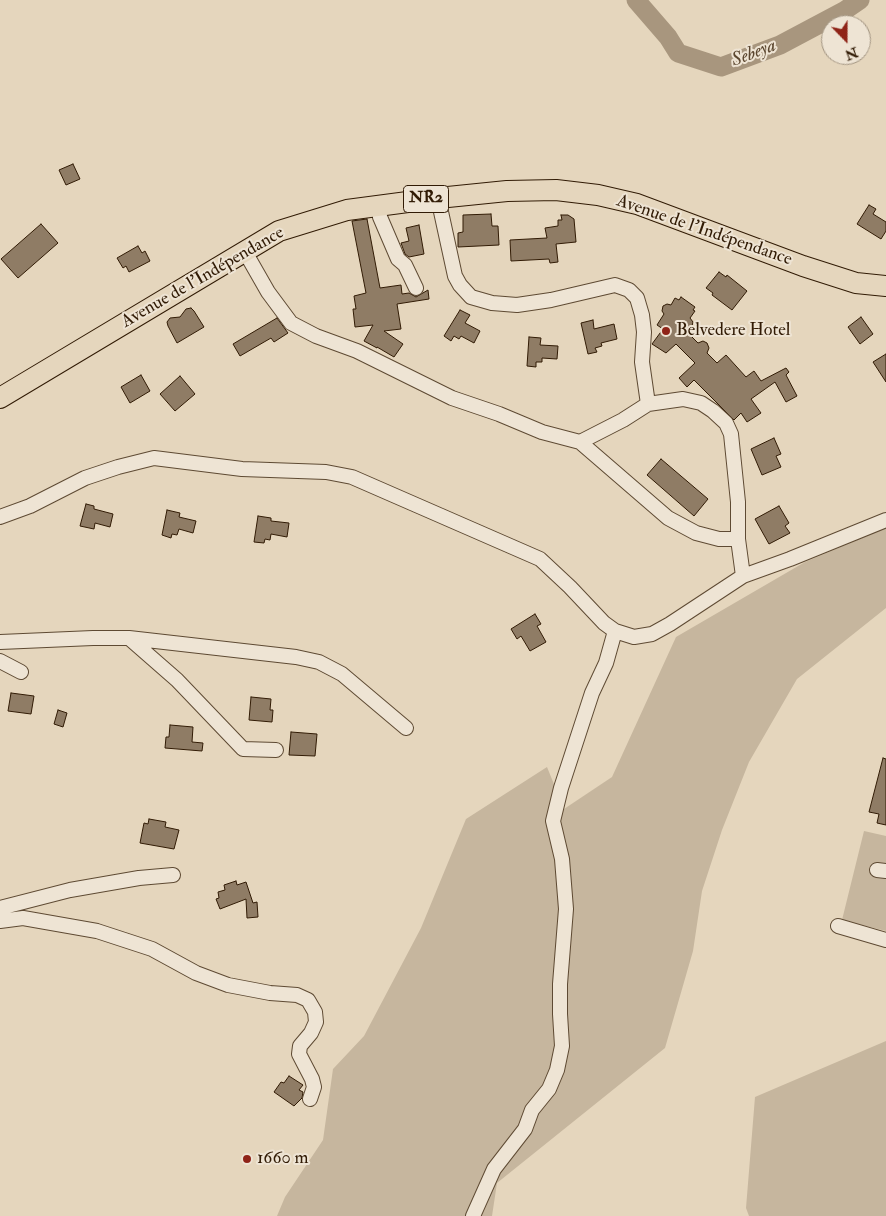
<!DOCTYPE html>
<html>
<head>
<meta charset="utf-8">
<style>
	body { margin:0 }
	#map { position:relative; width:886px; height:1216px; overflow:hidden; background:#e5d6bd; font-family:"IM FELL Double Pica",serif }
	canvas { display:block }
	.north { position:absolute; left:821px; top:15px; width:50px; height:50px; box-sizing:border-box; background:#eee4d4; border:1px solid #a29481; border-radius:50%; rotate:158deg; font-size:14px; font-weight:700; line-height:20px; text-align:center; color:#311b05 }
	.north::after { content:''; display:block; margin:auto; width:18px; height:22px; background:#8f2418; clip-path:polygon(50% 0,100% 100%,50% 72%,0 100%) }
</style>
</head>
<body>
<div id="map">
<canvas width="886" height="1216"></canvas>
<div class="north">N</div>
</div>
<script>
const ctx = document.querySelector('canvas').getContext('2d');
ctx.lineJoin = 'round';
function fillPath(path, color) { ctx.fillStyle = color; ctx.fill(path, 'evenodd'); }
const poly = rows => new Path2D(rows.map(r => 'M' + r).join(''));
function trace(path, color, width, dash) { ctx.strokeStyle = color; ctx.lineWidth = width; ctx.lineCap = dash ? 'butt' : 'round'; ctx.setLineDash(dash || []); ctx.stroke(path); }
function label(font, color, halo, rows, align = 'center') {
  ctx.font = font + ' "IM FELL Double Pica",serif'; ctx.lineWidth = 4; ctx.setLineDash([]); ctx.textBaseline = 'middle'; ctx.strokeStyle = halo; ctx.fillStyle = color; for (const [text, x, y, turn = 0] of rows) {
    ctx.save(); ctx.translate(x, y); ctx.rotate((+turn || 0) * Math.PI / 180); ctx.textAlign = isNaN(turn) ? turn : align; if (halo) ctx.strokeText(text, 0, 0); ctx.fillText(text, 0, 0); ctx.restore();
  }
}
fillPath(poly([
	[886,528,886,608,797,679,749,762,722,830,702,891,693,951,665,1048,497,1183,492,1216,277,1216,285,1197,323,1140,333,1069,364,1036,421,928,466,819,547,767,564,809,612,777,676,637,805,562],
	[864,831,886,836,886,931,842,920],
	[886,1041,886,1216,749,1216,746,1208,755,1097]
]), '#c6b69e');
trace(poly([
	[636,0,668,37,678,53,721,67,780,45,844,11,860,0]
]), '#a8967e', 19);
const building = poly([
	[73,164,80,179,66,185,59,170,73,164],
	[869,205,876,209,873,214,886,222,886,231,881,239,857,224,869,205],
	[491,214,492,226,498,226,499,245,458,247,458,233,463,232,463,215,491,214],
	[561,215,568,215,574,219,576,242,556,244,558,262,550,263,549,259,511,261,510,240,547,238,545,228,558,226,558,220,562,220,561,215],
	[367,219,380,288,401,285,402,294,409,293,416,297,428,290,429,299,397,304,401,329,384,331,403,344,394,357,377,347,377,348,364,341,373,325,355,327,353,309,356,309,354,296,366,293,352,221,367,219],
	[41,224,58,243,18,278,1,259,41,224],
	[419,225,424,254,409,257,405,254,401,243,409,241,406,228,419,225],
	[138,246,142,253,145,251,150,261,129,272,126,266,123,268,117,258,138,246],
	[719,272,726,277,727,275,747,291,732,310,712,295,713,293,706,288,719,272],
	[681,297,695,307,693,310,695,311,690,318,693,322,692,326,686,331,698,343,703,341,707,343,709,348,707,353,717,363,726,355,746,377,754,371,761,381,786,368,789,372,786,375,797,396,786,402,775,382,751,399,761,413,747,422,741,413,734,420,694,380,687,387,679,378,695,363,676,344,666,353,652,344,663,329,657,325,664,314,662,311,663,306,667,304,671,305,675,298,679,300,681,297],
	[191,308,194,311,204,327,177,343,168,326,167,322,170,318,180,317,186,309,191,308],
	[460,310,470,315,465,323,480,331,474,343,461,336,459,339,454,336,451,341,444,336,460,310],
	[861,317,873,334,860,344,848,327,861,317],
	[277,318,288,333,274,342,271,338,240,356,233,344,277,318],
	[593,320,594,329,614,324,617,339,601,343,602,346,595,348,597,352,588,354,581,323,593,320],
	[529,337,541,338,540,345,558,346,557,359,542,358,542,362,536,362,536,367,527,366,529,337],
	[886,354,886,382,873,362,886,354],
	[141,375,150,391,130,403,121,387,141,375],
	[180,376,195,394,175,411,160,394,180,376],
	[774,438,781,454,776,456,781,467,762,475,751,449,774,438],
	[661,459,708,499,694,516,647,475,661,459],
	[86,504,94,506,94,509,113,514,110,527,95,523,94,529,80,526,86,504],
	[779,506,789,523,785,526,790,533,769,544,755,519,779,506],
	[167,510,180,513,179,517,196,521,193,533,179,529,177,535,172,534,171,538,162,535,167,510],
	[258,516,271,518,271,521,289,523,287,537,271,534,270,540,265,539,264,543,254,542,258,516],
	[535,614,541,624,537,626,546,642,530,651,521,636,517,639,511,629,535,614],
	[11,693,34,696,31,714,8,711,11,693],
	[251,697,271,699,270,710,273,710,272,722,249,720,251,697],
	[58,710,67,713,63,727,54,724,58,710],
	[170,725,193,727,192,742,203,743,202,751,165,748,166,737,169,737,170,725],
	[291,732,317,734,315,756,289,755,291,732],
	[883,758,886,759,886,825,877,823,879,814,869,812,883,758],
	[149,819,166,822,165,827,179,830,174,849,140,843,144,823,148,824,149,819],
	[236,881,237,885,246,882,253,903,257,902,258,917,247,918,246,899,220,909,216,899,219,898,218,892,225,890,224,885,236,881],
	[289,1076,303,1085,299,1090,303,1092,302,1098,294,1106,274,1092,281,1082,284,1083,289,1076]
]);
fillPath(building, '#8f7c65');
trace(building, '#311b05', 1);
const minor = poly([
	[438,198,455,276,460,285,471,297,492,303,517,305,551,300,615,285,629,290,637,298,642,315,644,332,642,362,648,404],
	[378,205,380,217,398,259,405,265,416,288],
	[244,250,268,292,291,323,316,336,357,351,452,398,499,414,542,432,580,442,668,518,696,533,719,539,738,539],
	[580,442,623,420,648,404,683,399,701,403,713,411,726,423,731,434,738,502,738,539,743,576],
	[0,517,30,506,85,478,118,467,154,458,242,469,326,472,352,477,540,559,570,587,604,623,615,631,634,637,652,634,670,624,743,576,790,559,886,520],
	[129,638,177,680,243,749,276,750],
	[0,642,93,638,129,638,296,657,319,662,342,674,406,728],
	[0,661,21,672],
	[877,870,886,871],
	[0,908,70,890,139,878,173,875],
	[0,921,23,918,97,931,152,949,196,973,228,985,270,993,297,995,308,1000,315,1012,316,1022,311,1033,300,1046,299,1054,312,1079,314,1087,310,1099],
	[838,926,886,940],
	[473,1216,494,1169,525,1129,532,1110,549,1089,557,1070,562,1046,560,1014,560,984,566,909,562,859,553,821,561,788,592,693,606,663,615,631]
]);
const highway = poly([
	[0,398,279,231,347,210,438,198,507,191,556,190,598,195,637,204,803,266,856,283,886,286]
]);
trace(minor, '#5e4a33', 16);
trace(highway, '#311b05', 22);
trace(minor, '#eee4d4', 14);
trace(highway, '#e5d6bd', 20);
for (const [x, y, r, color] of [
	[666,331,5,"#8f2418"],
	[247,1159,5,"#8f2418"]
]) { const dot = new Path2D(); dot.arc(x, y, r, 0, 2 * Math.PI); ctx.fillStyle = color; ctx.fill(dot); trace(dot, '#eee4d4', 2); }
for (const [x, y, w] of [
	[426,199,45]
]) { const box = new Path2D(); box.roundRect(x - w / 2, y - 13.5, w, 27, 4); ctx.fillStyle = '#eee4d4'; ctx.fill(box); trace(box, '#311b05', 1); }
label('bold 16px', '#311b05', null, [
	["NR2",426,199]
]);
label('18px', '#311b05', '#eee4d4', [
	["Avenue de l'Indépendance",704,231,19],
	["Avenue de l'Indépendance",203,278,-30]
]);
label('18px', '#311b05', '#eee4d4', [
	["Belvedere Hotel",676,331],
	["1660 m",257,1159]
], 'left');
label('italic 19px', '#5b462f', '#eee4d4', [
	["Sebeya",754,54,-21]
]);
</script>
</body>
</html>
